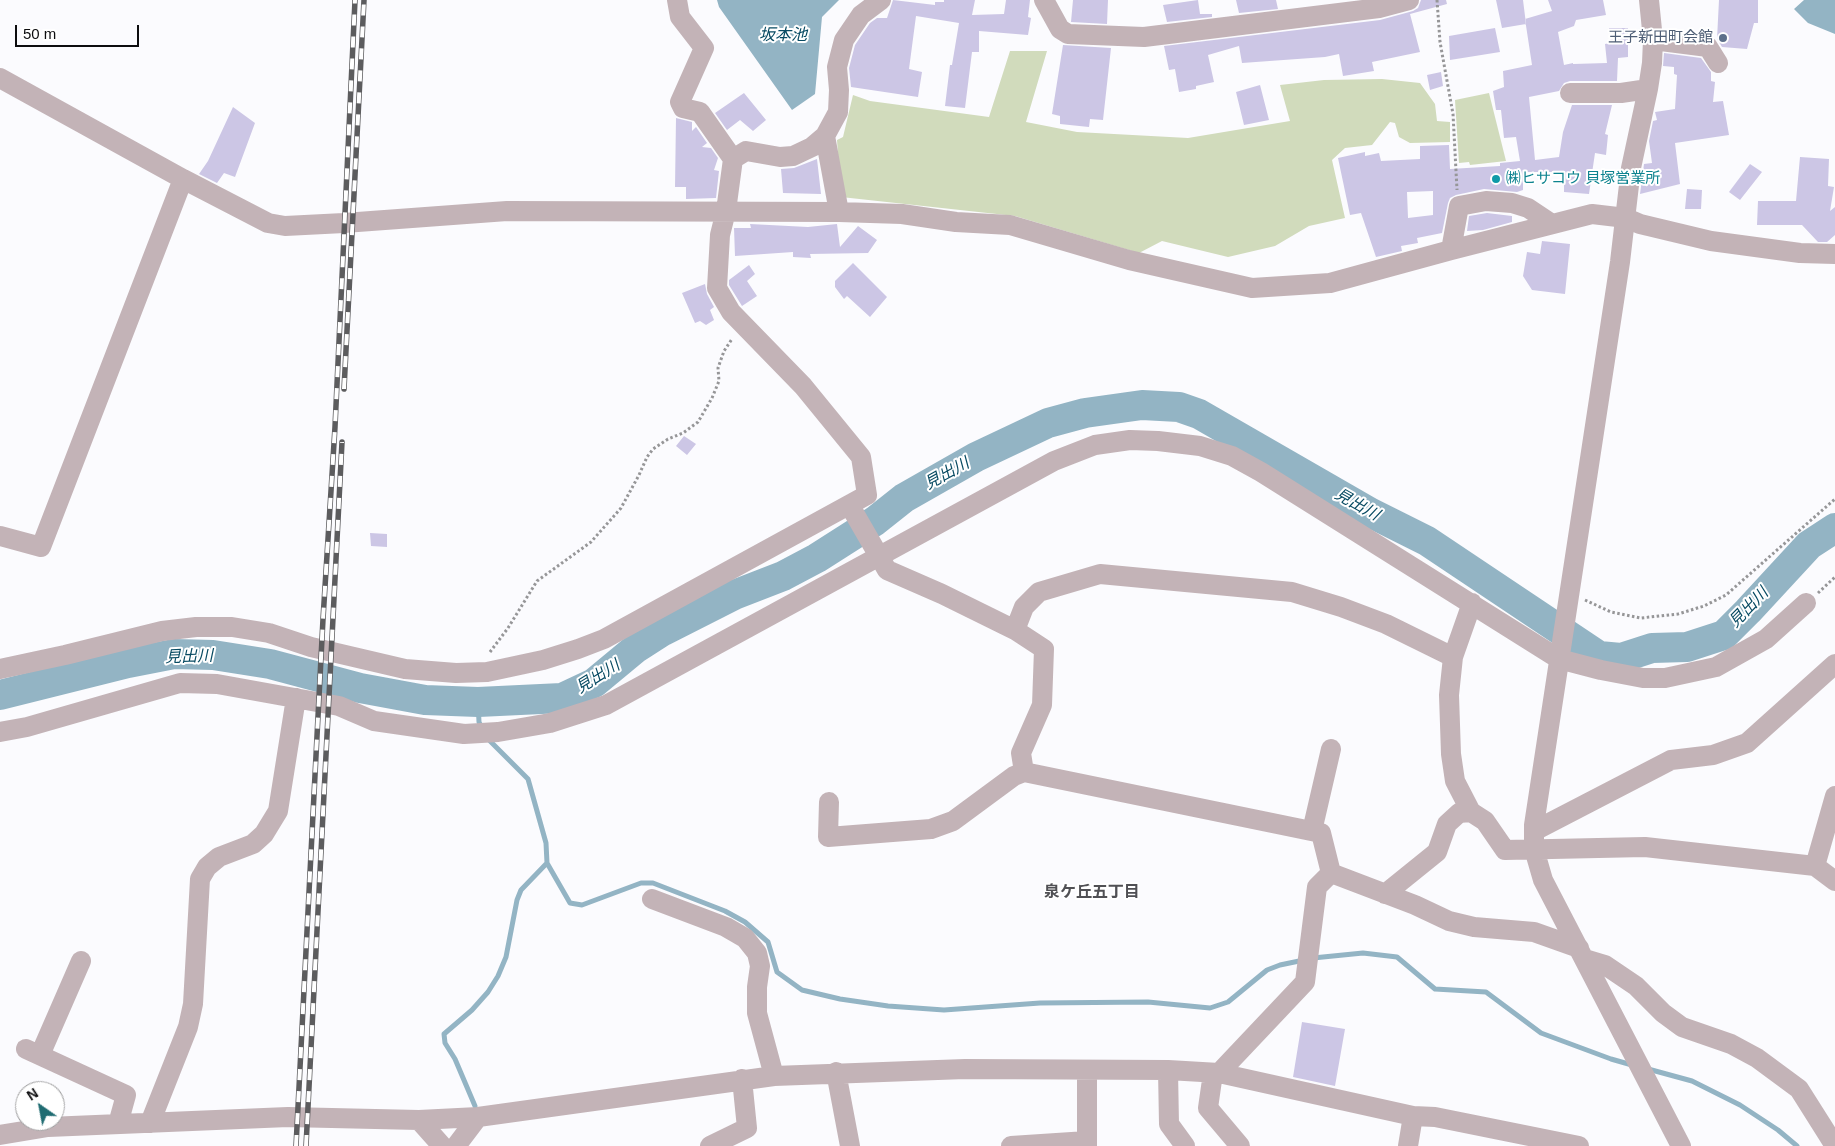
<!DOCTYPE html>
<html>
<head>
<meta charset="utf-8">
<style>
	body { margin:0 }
	#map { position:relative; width:1835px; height:1146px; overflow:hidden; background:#fbfbfe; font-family:Arial,sans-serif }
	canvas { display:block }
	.north { position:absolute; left:15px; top:1081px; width:50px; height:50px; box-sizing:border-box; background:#fff; border:1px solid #9e9e9f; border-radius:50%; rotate:327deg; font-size:14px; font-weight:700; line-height:20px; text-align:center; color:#0d0d0f }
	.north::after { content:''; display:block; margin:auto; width:18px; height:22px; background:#206c72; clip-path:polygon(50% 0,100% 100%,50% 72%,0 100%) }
	.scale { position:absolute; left:15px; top:25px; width:124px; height:22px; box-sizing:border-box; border:2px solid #0d0d0f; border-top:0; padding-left:6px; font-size:15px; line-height:18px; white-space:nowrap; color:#0d0d0f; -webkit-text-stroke:4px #fff; paint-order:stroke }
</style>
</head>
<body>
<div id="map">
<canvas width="1835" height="1146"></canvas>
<div class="north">N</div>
<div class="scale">50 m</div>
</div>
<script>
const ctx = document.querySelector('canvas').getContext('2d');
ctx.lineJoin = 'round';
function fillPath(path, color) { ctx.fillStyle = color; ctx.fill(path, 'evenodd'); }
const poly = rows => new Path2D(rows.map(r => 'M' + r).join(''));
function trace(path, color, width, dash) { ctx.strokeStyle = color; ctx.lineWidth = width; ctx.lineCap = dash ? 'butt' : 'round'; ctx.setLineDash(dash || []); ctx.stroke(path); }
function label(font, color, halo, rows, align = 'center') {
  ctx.font = font + ' Arial,"Noto Sans JP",sans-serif'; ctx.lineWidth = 4; ctx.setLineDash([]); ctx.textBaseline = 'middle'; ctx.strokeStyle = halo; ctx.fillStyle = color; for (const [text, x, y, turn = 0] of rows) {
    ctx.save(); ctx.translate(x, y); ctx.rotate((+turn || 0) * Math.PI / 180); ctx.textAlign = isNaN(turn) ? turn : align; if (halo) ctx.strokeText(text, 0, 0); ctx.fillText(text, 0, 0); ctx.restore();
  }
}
fillPath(poly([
	[1010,51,1047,51,1026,122,1077,132,1188,138,1290,121,1280,85,1324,80,1382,79,1420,83,1435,104,1437,121,1450,122,1450,142,1410,143,1399,137,1395,123,1390,122,1372,145,1345,148,1332,160,1345,218,1309,226,1275,246,1228,257,1162,241,1139,253,1015,216,841,197,837,140,843,137,853,95,870,101,989,117],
	[1489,93,1506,161,1470,165,1469,162,1459,163,1455,100]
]), '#d1dbbc');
fillPath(poly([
	[717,0,839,0,822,17,815,94,792,110,719,7],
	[1804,0,1835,0,1835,34,1808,23,1794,9]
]), '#93b4c4');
trace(poly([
	[478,702,479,722,482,728],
	[487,738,528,779,546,843,547,863,570,903,582,905,641,883,653,883,725,911,745,922,768,942,777,972,802,990,840,999,888,1006,944,1010,1040,1003,1148,1002,1210,1008,1228,1002,1267,970,1280,965,1304,960],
	[1313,958,1363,953,1397,957,1435,989,1486,992,1541,1033,1611,1059,1632,1065],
	[1648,1069,1692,1081,1740,1105,1778,1130,1797,1146],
	[475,1106,455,1059,445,1043,444,1034,472,1010,488,992,498,976,506,957,517,900,521,890,547,863]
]), '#93b4c4', 5);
trace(poly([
	[0,695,128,663,174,654,213,655,270,664,360,688,425,700,478,702,562,698,594,683,635,649,663,631,734,595,783,576,817,558,875,521,904,498,976,457,1048,423,1085,413,1142,405,1179,407,1199,414,1371,513,1427,541,1599,656,1621,658,1652,648,1687,647,1724,635,1748,611,1809,545,1835,528]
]), '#93b4c4', 30);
fillPath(poly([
	[893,0,935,5,935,2,944,2,944,0,975,0,972,15,1004,14,1006,0,1030,0,1028,17,1031,18,1028,35,979,31,979,52,972,52,965,108,945,106,950,65,952,65,959,23,916,16,909,69,922,72,918,97,851,87,849,68,855,45,870,23,877,18,887,18],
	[1073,0,1108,0,1107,24,1071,22],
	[1198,0,1200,14,1212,14,1212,17,1167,22,1163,5],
	[1236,0,1276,0,1278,9,1239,13],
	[1421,0,1446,0,1447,4,1410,14,1420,52,1372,62,1374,71,1343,76,1339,54,1325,57,1242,63,1239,46,1208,55,1214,82,1196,86,1196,89,1179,92,1175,69,1169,70,1164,46,1380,20,1413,11,1418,8],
	[1496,0,1523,0,1526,24,1502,28],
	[1548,0,1603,0,1606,15,1576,20,1574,26,1558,32,1564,65,1573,63,1573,64,1607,63,1605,44,1611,43,1609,28,1628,28,1628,57,1618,58,1617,81,1570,81,1564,83,1559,91,1529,97,1535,160,1559,157,1563,132,1572,105,1612,105,1605,134,1608,135,1606,155,1595,153,1589,194,1564,192,1564,174,1562,174,1562,172,1523,172,1523,190,1517,192,1484,189,1456,195,1450,198,1448,203,1442,233,1417,238,1418,243,1401,246,1402,251,1376,257,1361,213,1350,215,1338,158,1365,152,1365,156,1379,153,1381,161,1420,159,1420,146,1449,145,1450,169,1500,166,1500,163,1520,161,1516,137,1504,138,1501,110,1496,110,1493,91,1504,87,1503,71,1532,65,1525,19,1552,11],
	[1433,191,1433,215,1408,218,1407,192],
	[1719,0,1758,0,1758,23,1754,23,1747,49,1722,47,1717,39],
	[1495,28,1500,52,1450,60,1449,36],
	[1063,45,1111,48,1103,120,1090,119,1089,127,1060,124,1060,116,1052,114],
	[1664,53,1701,58,1711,72,1711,81,1715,82,1713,102,1723,101,1729,135,1675,143,1680,184,1640,194,1644,164,1652,163,1649,141,1653,121,1657,120,1655,112,1675,109,1677,75,1674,74,1674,67,1663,66],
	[1441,72,1443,86,1430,90,1427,75],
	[1260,85,1269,120,1244,125,1236,92],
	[744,93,766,120,753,131,740,120,727,130,715,113],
	[233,107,255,123,235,177,224,173,217,183,199,174,208,161],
	[676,118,692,122,692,131,696,127,707,143,702,147,711,148,718,158,714,170,719,171,716,198,686,199,686,187,675,187],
	[1800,157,1829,159,1828,186,1834,187,1830,211,1835,207,1835,235,1827,242,1818,242,1802,225,1757,225,1758,201,1796,201],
	[817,159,821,194,783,193,781,169,794,168],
	[1750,164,1762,172,1740,200,1729,192],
	[1687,189,1702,190,1701,209,1685,209],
	[1487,213,1512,216,1512,222,1483,230,1467,231,1469,216],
	[750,224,808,227,837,224,840,247,858,226,877,240,868,253,810,254,811,258,793,257,793,252,735,256,734,228,751,228],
	[1542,241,1570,244,1565,294,1532,290,1523,276,1527,252,1540,254],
	[853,263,887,297,870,317,847,296,844,299,835,287,835,281],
	[749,265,755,274,747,281,757,296,742,306,729,285,729,280],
	[705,284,707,294,714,307,710,310,714,320,706,325,700,321,695,323,682,293],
	[684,436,696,444,687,455,676,446],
	[370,533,387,534,387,547,371,546],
	[1302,1022,1345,1029,1335,1086,1293,1077]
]), '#ccc6e5');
trace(poly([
	[1437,0,1440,42,1453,114,1457,190],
	[1818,593,1835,577],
	[1585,600,1611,612,1641,618,1678,614,1704,606,1726,595,1835,499],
	[490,652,508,628,537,581,591,542,621,508,639,475,647,457,653,449,668,439,683,433,698,422,712,398,719,381,718,368,724,351,732,339]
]), '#969698', 3, [2.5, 2.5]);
trace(poly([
	[1044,0,1060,29,1068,34,1144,37,1379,8,1409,0],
	[1649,0,1653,40,1652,63,1648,89,1631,168,1620,262,1534,825,1534,849,1543,880,1681,1146],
	[1653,40,1708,47,1718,63],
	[0,78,183,179,268,223,285,226,344,223,507,211,839,212,902,214,956,222,1010,225,1129,260,1252,288,1330,283,1451,250,1592,214,1626,218,1640,224,1711,241,1800,253,1835,254],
	[1570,93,1621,93,1648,89],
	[825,136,839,212],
	[733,159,746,151,780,157,793,156,812,147,825,136,838,112,839,90,837,67,844,40,861,15,881,0],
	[1451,250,1459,206,1486,201,1512,203,1528,208,1552,224],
	[850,506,887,570,942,594,1015,630,1044,649,1042,705,1021,753,1024,772],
	[0,536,41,547,183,179],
	[1015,630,1024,607,1039,592,1100,574,1292,592,1341,607,1386,624,1453,657],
	[0,669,65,655,162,631,196,627,232,627,269,633,311,647,405,669,456,673,487,672,543,660,578,649,604,639,867,495,861,457,803,386,731,312,717,288,720,235,726,211,733,159,700,112,683,108,680,102,704,48,680,17,677,0],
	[0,732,27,727,180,683,217,684,339,706,374,721,464,734,498,732,550,723,606,705,1054,461,1095,445,1130,440,1158,441,1200,446,1232,456,1261,472,1559,659,1601,670,1643,678,1665,678,1716,667,1766,639,1806,603],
	[829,802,828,837,931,829,953,821,1014,776,1024,772,1321,833,1331,873,1317,887,1305,982,1219,1073],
	[1471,812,1455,781,1451,754,1449,695,1453,657,1472,603],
	[1312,831,1331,749],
	[1534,831,1671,760,1713,755,1747,743,1835,664],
	[1815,866,1835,796],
	[1331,873,1415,905,1449,921,1474,927,1534,932,1579,948],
	[1385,894,1437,852,1447,824,1459,813,1471,812,1485,821,1505,850,1645,847,1815,866,1835,881],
	[652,899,726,927,745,938,757,953,760,966,757,987,757,1013,774,1076],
	[1585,959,1605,965,1636,986,1663,1013,1682,1027,1731,1044,1757,1058,1799,1089,1835,1146],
	[26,1049,126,1095,118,1124],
	[40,1055,81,961],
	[1168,1070,1169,1124,1185,1146],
	[1087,1071,1087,1146],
	[836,1072,850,1146],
	[1213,1073,1208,1108,1240,1146],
	[419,1120,442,1146],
	[150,1123,188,1027,193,1004,200,879,207,867,219,857,253,844,264,834,278,811,296,698],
	[0,1135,48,1127,288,1117,419,1120,478,1117,774,1076,965,1069,1168,1070,1219,1073,1413,1116,1435,1117,1579,1146],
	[456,1146,478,1117],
	[710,1146,747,1128,742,1079],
	[1011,1146,1087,1141],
	[1408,1146,1413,1116]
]), '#c3b3b7', 20);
const rail = poly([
	[344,389,364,0],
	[296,1146,323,619,335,427,355,0],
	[306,1146,342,442]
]);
trace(rail, '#5c5c5e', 5.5);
trace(rail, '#fff', 4, [11]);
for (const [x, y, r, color] of [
	[1723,38,5,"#5c6f8a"],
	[1496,179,5,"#0f9aa8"]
]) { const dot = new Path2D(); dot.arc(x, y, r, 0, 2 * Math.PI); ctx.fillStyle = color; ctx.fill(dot); trace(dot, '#fff', 2); }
label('15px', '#4e5e75', '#fff', [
	["王子新田町会館",1713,38]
], 'right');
label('15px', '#0d838f', '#fff', [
	["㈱ヒサコウ 貝塚営業所",1506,179]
], 'left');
label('italic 16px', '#074a62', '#fff', [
	["坂本池",783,36],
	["見出川",947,474,-29],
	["見出川",1357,505,29],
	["見出川",1749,608,-46],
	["見出川",189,657,-2],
	["見出川",598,677,-32]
]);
label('bold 16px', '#505054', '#fff', [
	["泉ケ丘五丁目",1092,893]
]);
</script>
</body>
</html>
